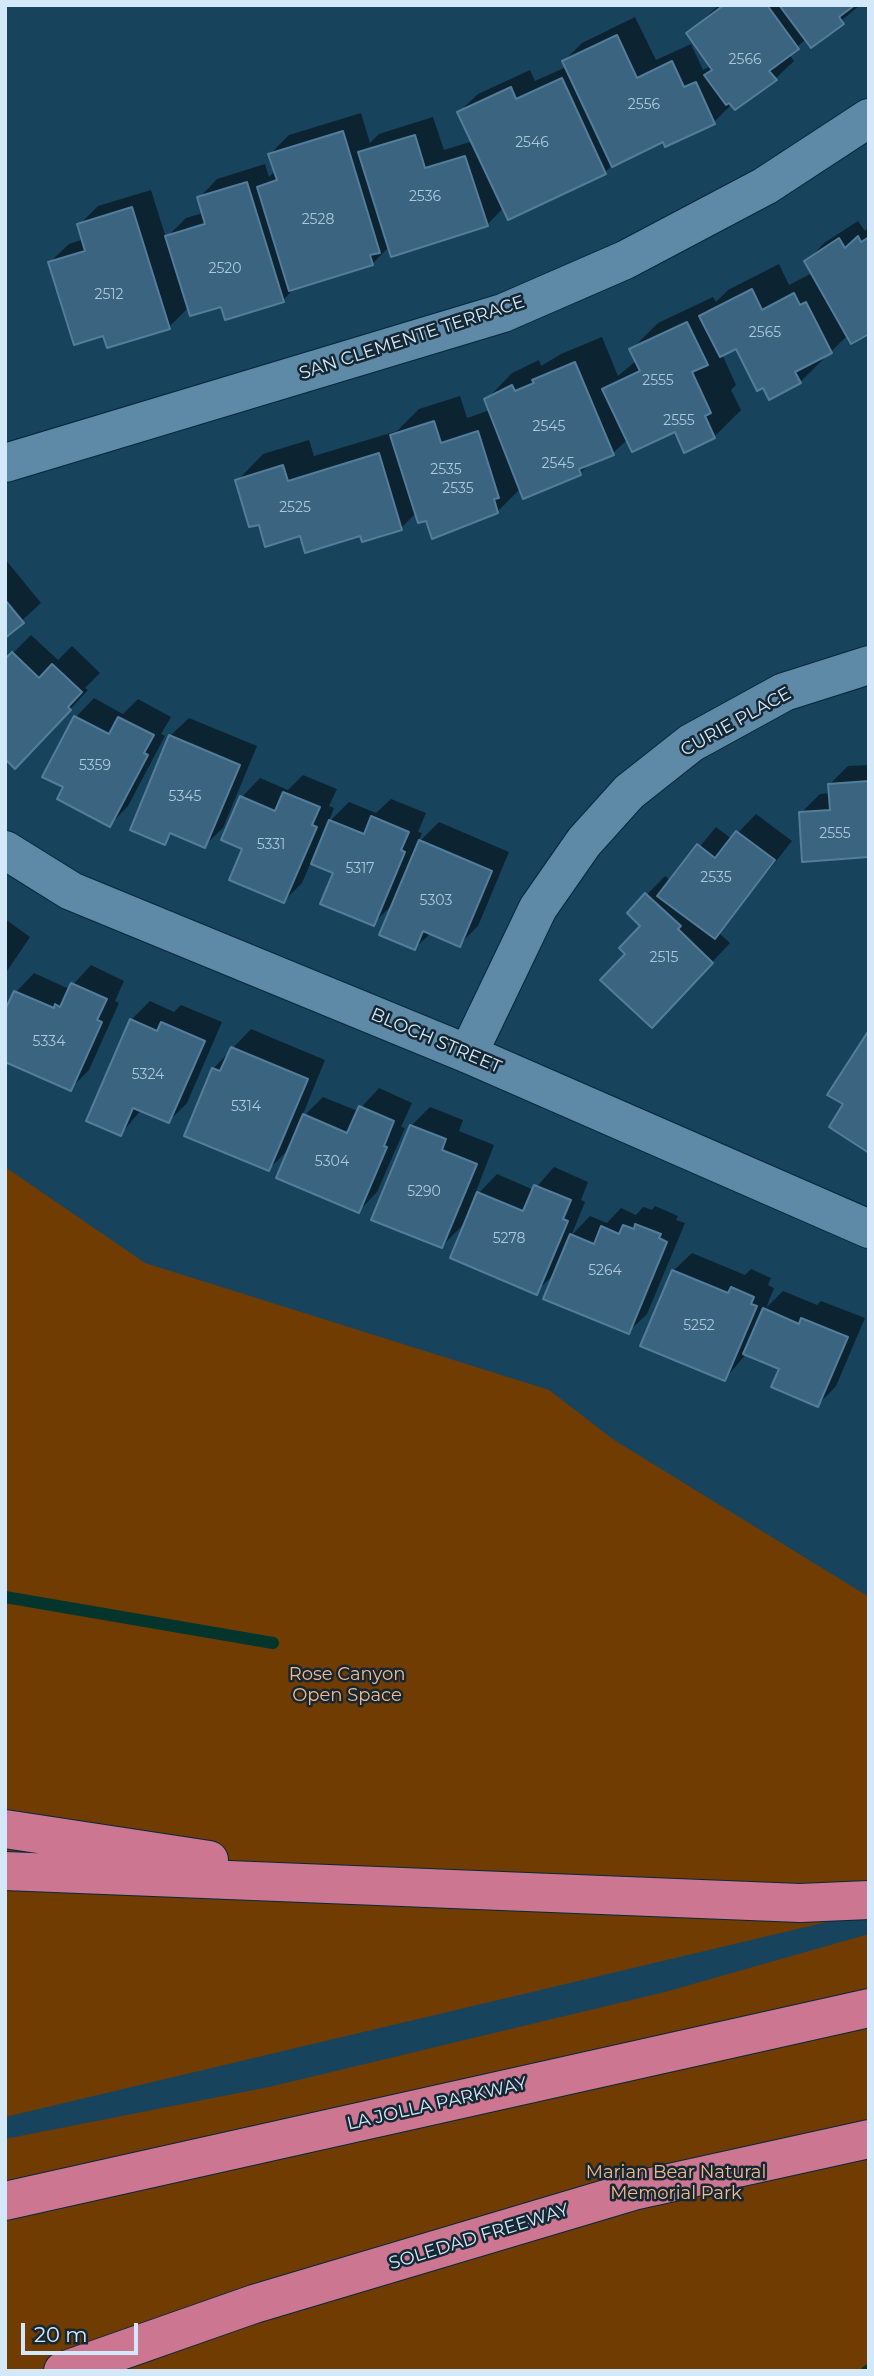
<!DOCTYPE html>
<html>
<head>
<meta charset="utf-8">
<style>
	body { margin:0 }
	#map { position:relative; width:874px; height:2376px; overflow:hidden; background:#18435d; font-family:Montserrat,sans-serif }
	canvas { display:block }
	.frame { position:absolute; inset:0; border:7px solid #d3e9f9; pointer-events:none }
	.scale { position:absolute; left:21px; top:2323px; width:117px; height:32px; box-sizing:border-box; border:4px solid #d3e9f9; border-top:0; padding-left:9px; font-size:21px; line-height:24px; white-space:nowrap; color:#d3e9f9; -webkit-text-stroke:5px #162734; paint-order:stroke }
</style>
</head>
<body>
<div id="map">
<canvas width="874" height="2376"></canvas>
<div class="frame"></div>
<div class="scale">20 m</div>
</div>
<script>
const ctx = document.querySelector('canvas').getContext('2d');
ctx.lineJoin = 'round';
function fillPath(path, color) { ctx.fillStyle = color; ctx.fill(path, 'evenodd'); }
const poly = rows => new Path2D(rows.map(r => 'M' + r).join(''));
function trace(path, color, width, dash) { ctx.strokeStyle = color; ctx.lineWidth = width; ctx.lineCap = dash ? 'butt' : 'round'; ctx.setLineDash(dash || []); ctx.stroke(path); }
function label(font, color, halo, rows, align = 'center') {
  ctx.font = font + ' Montserrat,sans-serif'; ctx.lineWidth = 5; ctx.setLineDash([]); ctx.textBaseline = 'middle'; ctx.strokeStyle = halo; ctx.fillStyle = color; for (const [text, x, y, turn = 0] of rows) {
    ctx.save(); ctx.translate(x, y); ctx.rotate((+turn || 0) * Math.PI / 180); ctx.textAlign = isNaN(turn) ? turn : align; if (halo) ctx.strokeText(text, 0, 0); ctx.fillText(text, 0, 0); ctx.restore();
  }
}
fillPath(poly([
	[5,1167,145,1263,549,1390,614,1440,869,1597,869,1912,5,2117],
	[869,1934,869,2371,5,2371,5,2139,269,2087,665,1992]
]), '#713c01');
fillPath(poly([
	[719,5,860,5,811,46,806,39,789,54,794,61,775,79,732,104,714,122,664,140,614,164,605,172,504,207,487,225,390,246,372,264,297,286,283,300,189,307,169,327,105,334,50,262,69,244,84,239,79,225,98,206,151,190,166,238,186,218,203,213,199,198,217,179,265,164,269,177,275,171,270,154,289,135,361,113,370,143,379,134,433,117,444,150,473,141,459,112,478,94,530,70,535,81,566,67,564,61,582,43,635,17,656,60,691,44,703,70,711,66,688,33],
	[213,220,214,223,187,231,187,228],
	[858,221,865,231,869,227,869,332,848,335,800,382,737,347,722,354,736,385,731,390,741,410,714,437,675,429,628,439,613,453,592,462,580,473,521,488,497,512,428,518,416,513,401,528,361,533,301,534,260,522,237,481,263,454,309,440,314,456,397,431,419,409,460,396,467,418,490,410,486,400,512,373,539,360,541,366,561,354,602,337,618,376,637,360,631,350,658,323,713,297,716,302,728,290,779,264,789,285,812,273,806,262,824,243],
	[5,559,41,603,5,636],
	[31,635,58,660,72,646,100,673,85,688,88,690,34,748,5,661],
	[94,698,123,714,138,699,171,717,161,734,165,736,128,806,110,825,65,786,76,717],
	[189,718,257,746,223,828,204,846,173,833,164,842,170,736],
	[869,765,869,855,801,813,820,794,830,793,830,784,848,766],
	[303,775,337,789,329,806,334,808,328,823,349,802,376,813,391,799,426,813,418,832,422,833,418,843,439,822,509,852,478,926,459,945,431,933,415,948,394,903,373,924,335,872,311,862,302,883,284,901,245,848,224,839,242,797,260,778,288,790],
	[756,814,792,841,719,933,730,943,670,1007,627,954,643,926,629,913,665,876,671,881,716,827,732,839],
	[5,919,30,937,5,974],
	[91,965,124,981,115,1001,119,1003,89,1070,70,1089,16,992,34,973,69,989],
	[150,1001,174,1012,181,1005,222,1022,187,1103,169,1121,141,1110,121,1134,131,1020],
	[251,1029,325,1060,301,1119,323,1097,358,1111,379,1088,412,1103,401,1127,405,1128,377,1192,359,1211,291,1147,269,1169,213,1069],
	[430,1107,463,1120,459,1131,494,1145,463,1225,442,1246,411,1126],
	[554,1167,588,1182,581,1200,585,1202,571,1236,590,1216,607,1223,621,1208,636,1215,643,1207,652,1210,655,1206,678,1216,676,1220,685,1223,647,1314,628,1332,555,1273,536,1292,479,1193,497,1174,534,1190],
	[692,1253,745,1275,751,1269,771,1278,768,1285,774,1288,766,1308,783,1291,817,1305,821,1301,865,1318,836,1386,818,1405,781,1368,747,1353,725,1379,673,1271]
]), '#0007');
trace(poly([
	[5,1597,273,1643],
	[867,2371,869,2370]
]), '#04352d', 12);
const building = poly([
	[724,5,767,5,799,49,769,71,777,80,735,110,729,103,726,105,704,75,712,70,686,33,724,5],
	[779,5,855,5,839,17,844,24,811,48,779,5],
	[617,35,637,78,672,61,684,87,696,82,715,124,665,147,663,142,612,167,562,61,617,35],
	[562,78,606,174,508,220,457,112,511,87,516,99,562,78],
	[343,131,380,253,370,255,373,265,289,291,257,187,277,180,268,154,343,131],
	[415,135,425,168,465,156,488,226,391,257,358,152,415,135],
	[247,182,284,302,225,320,221,307,190,316,165,236,205,224,197,197,247,182],
	[132,207,170,329,107,348,103,336,74,345,48,262,85,251,77,224,132,207],
	[858,236,861,242,869,237,869,334,851,344,804,261,839,238,845,248,858,236],
	[752,289,762,310,794,293,800,305,806,302,832,353,795,372,801,383,769,400,763,388,757,391,736,349,720,357,699,316,752,289],
	[687,322,708,365,692,372,711,413,705,416,715,438,684,453,675,432,632,452,602,389,640,371,629,349,687,322],
	[575,362,614,455,579,469,581,475,523,499,484,399,512,385,515,391,534,383,532,380,575,362],
	[434,421,441,443,478,431,499,498,494,499,498,513,432,539,426,521,418,523,390,435,434,421],
	[379,453,402,530,362,542,360,536,305,553,300,536,265,547,259,525,249,527,235,480,283,465,288,481,379,453],
	[5,600,24,623,5,638,5,600],
	[12,652,39,678,52,664,82,692,68,707,71,710,15,769,5,759,5,659,12,652],
	[74,716,109,734,118,717,154,735,144,753,148,755,110,827,57,799,63,787,42,777,74,716],
	[169,735,240,765,205,848,170,833,165,845,130,830,169,735],
	[869,781,869,857,802,862,799,812,830,810,828,784,869,781],
	[283,792,320,807,312,825,317,827,284,903,229,880,242,849,221,840,240,796,275,811,283,792],
	[371,816,409,832,401,850,405,852,374,926,320,904,333,873,311,864,329,820,364,834,371,816],
	[736,831,775,860,715,939,657,896,697,844,715,858,736,831],
	[419,840,492,871,460,947,423,931,415,950,379,935,419,840],
	[645,893,681,926,678,929,713,963,652,1028,600,980,625,954,619,948,640,926,627,913,645,893],
	[71,983,107,999,97,1020,102,1022,71,1091,5,1062,5,1010,14,991,54,1008,55,1004,60,1007,71,983],
	[130,1019,157,1031,161,1022,205,1041,169,1123,133,1108,121,1136,86,1121,130,1019],
	[869,1030,869,1153,829,1127,843,1104,827,1095,869,1030],
	[231,1047,308,1079,269,1171,184,1136,212,1068,220,1071,231,1047],
	[359,1106,394,1121,384,1146,387,1147,359,1213,276,1178,303,1114,347,1133,359,1106],
	[410,1125,446,1139,442,1150,477,1164,442,1248,371,1220,410,1125],
	[534,1185,571,1200,563,1219,568,1221,537,1295,450,1258,477,1192,523,1211,534,1185],
	[635,1224,661,1234,659,1238,667,1242,629,1334,543,1299,570,1234,594,1244,601,1226,619,1234,623,1225,634,1229,635,1224],
	[672,1270,728,1293,731,1287,754,1297,751,1304,757,1306,725,1381,640,1346,672,1270],
	[763,1308,799,1324,801,1318,848,1337,818,1407,771,1387,779,1369,743,1354,763,1308]
]);
fillPath(building, '#3a6480');
trace(building, '#537d9a', 2);
const minor = poly([
	[5,463,503,313,625,260,765,186,869,118],
	[5,850,71,891,468,1054,869,1229],
	[468,1054,538,908,584,842,629,792,691,743,784,692,869,665]
]);
const highway = poly([
	[5,1829,209,1860],
	[5,1871,800,1903,869,1900],
	[5,2201,869,2008],
	[63,2371,254,2304,633,2191,869,2139]
]);
trace(minor, '#07283c', 40);
trace(highway, '#07283c', 40);
trace(minor, '#5e89a7', 38);
trace(highway, '#cc7692', 38);
label('14px', '#adc8db', null, [
	["2566",745,60],
	["2556",644,105],
	["2546",532,143],
	["2536",425,197],
	["2528",318,220],
	["2520",225,269],
	["2512",109,295],
	["2565",765,333],
	["2555",658,381],
	["2555",679,421],
	["2545",549,427],
	["2545",558,464],
	["2535",446,470],
	["2535",458,489],
	["2525",295,508],
	["5359",95,766],
	["5345",185,797],
	["2555",835,834],
	["5331",271,845],
	["5317",360,869],
	["2535",716,878],
	["5303",436,901],
	["2515",664,958],
	["5334",49,1042],
	["5324",148,1075],
	["5314",246,1107],
	["5304",332,1162],
	["5290",424,1192],
	["5278",509,1239],
	["5264",605,1271],
	["5252",699,1326]
]);
label('18px', '#d3e9f9', '#162734', [
	["SAN CLEMENTE TERRACE",412,338,-18],
	["CURIE PLACE",736,722,-29],
	["BLOCH STREET",436,1041,23],
	["LA JOLLA PARKWAY",437,2104,-13],
	["SOLEDAD FREEWAY",479,2237,-17]
]);
label('18px', '#f6b989', '#162734', [
	["Rose Canyon",347,1675],
	["Open Space",347,1696],
	["Marian Bear Natural",676,2173],
	["Memorial Park",676,2194]
]);
</script>
</body>
</html>
